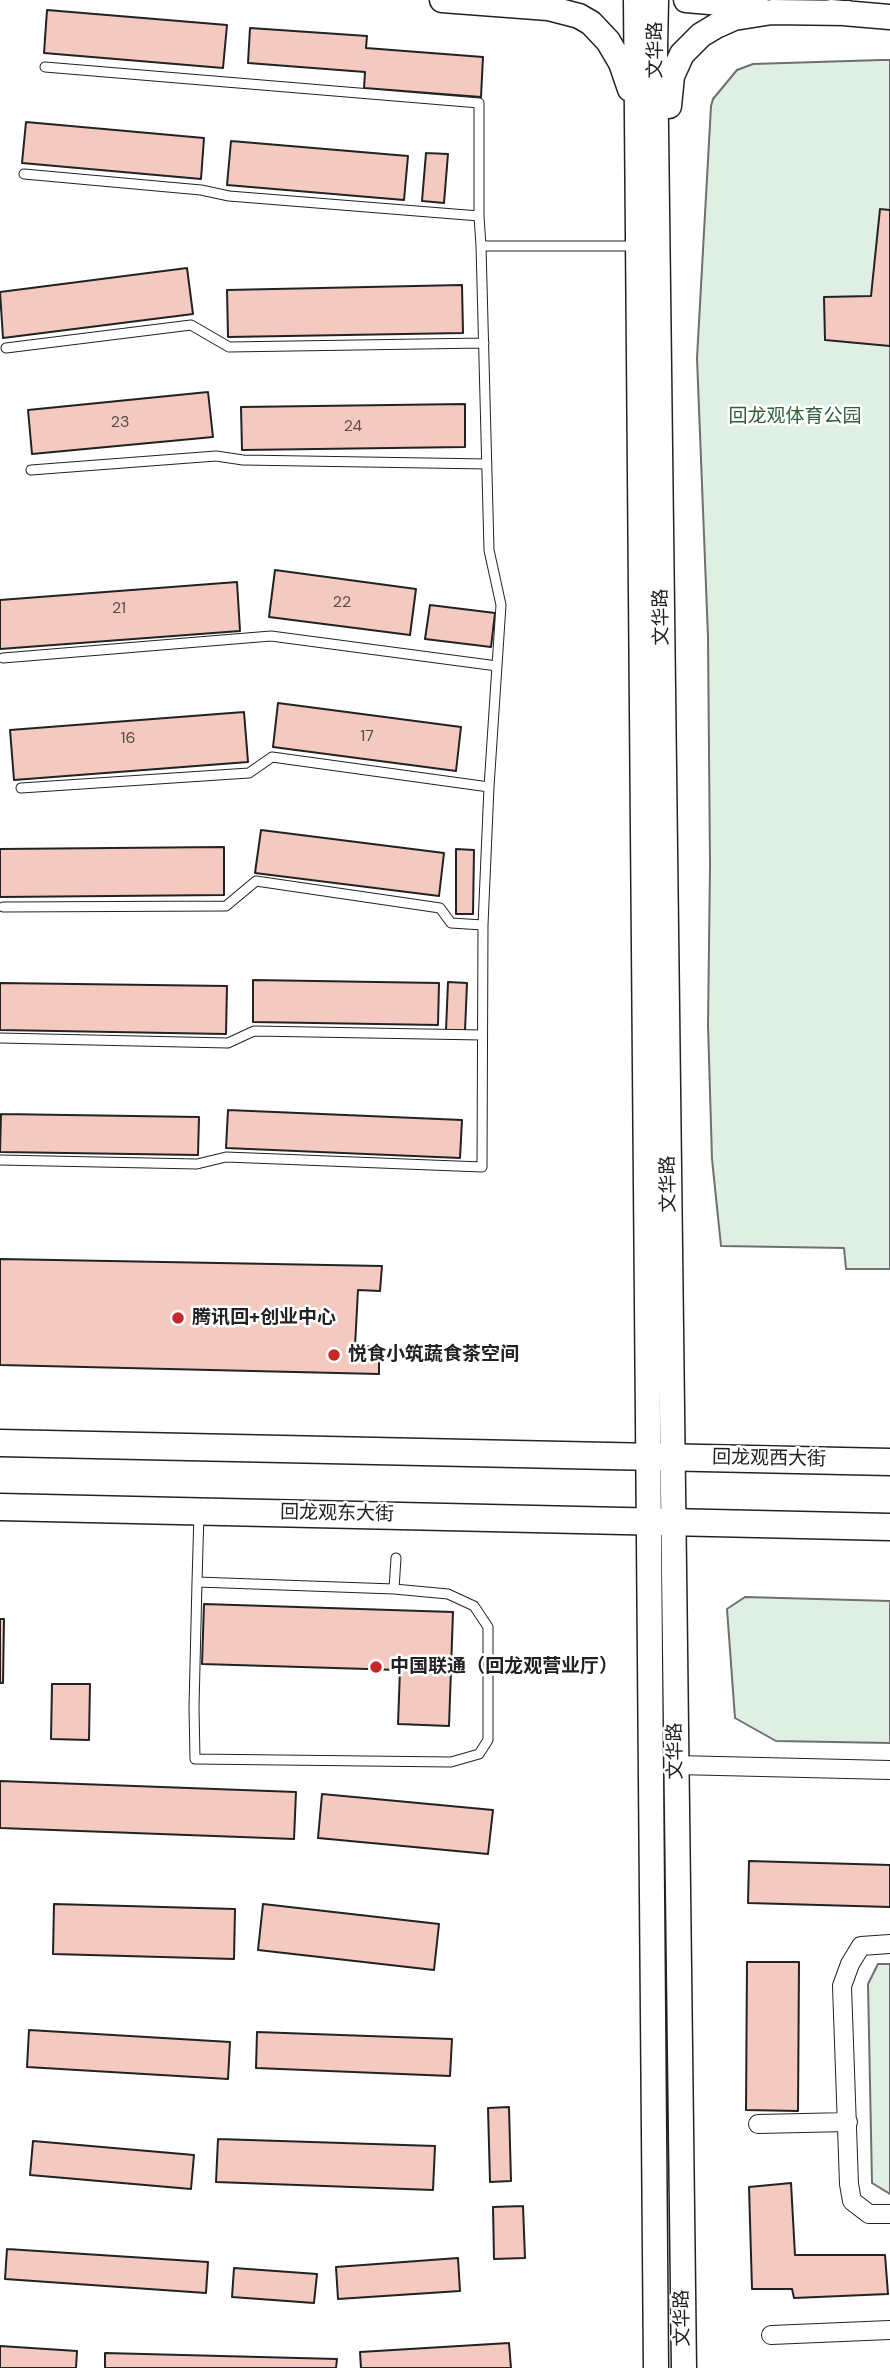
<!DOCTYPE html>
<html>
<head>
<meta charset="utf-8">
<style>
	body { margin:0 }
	canvas { display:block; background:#fff }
</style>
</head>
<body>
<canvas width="890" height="2368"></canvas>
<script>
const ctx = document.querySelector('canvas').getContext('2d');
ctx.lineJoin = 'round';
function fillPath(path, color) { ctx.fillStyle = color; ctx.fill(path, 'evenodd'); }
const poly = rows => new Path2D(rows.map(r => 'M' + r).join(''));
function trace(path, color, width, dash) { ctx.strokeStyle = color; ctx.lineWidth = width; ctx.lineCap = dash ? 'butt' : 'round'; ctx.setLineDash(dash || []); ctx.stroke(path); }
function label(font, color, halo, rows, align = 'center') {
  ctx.font = font + ' "DM Sans","Noto Sans SC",sans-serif'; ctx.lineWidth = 5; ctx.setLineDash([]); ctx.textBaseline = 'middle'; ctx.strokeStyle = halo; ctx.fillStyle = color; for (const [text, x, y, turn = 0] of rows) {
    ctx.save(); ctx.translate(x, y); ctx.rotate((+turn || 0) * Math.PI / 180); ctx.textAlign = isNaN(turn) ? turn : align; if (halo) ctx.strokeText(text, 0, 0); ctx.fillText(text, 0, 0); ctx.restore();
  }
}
const green = poly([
	[881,60,890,60,890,1269,846,1269,844,1248,721,1246,712,1159,708,1025,710,865,708,637,697,358,711,106,713,99,737,70,753,64,881,60],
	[745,1597,890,1601,890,1743,776,1741,735,1718,727,1609,745,1597],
	[878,1964,890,1964,890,2194,872,2183,868,1984,878,1964]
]);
fillPath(green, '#e0efe3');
trace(green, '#6f6f6f', 2);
const building = poly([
	[47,10,227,25,223,68,44,53,47,10],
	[250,28,367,36,366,48,483,57,481,97,364,88,365,72,248,63,250,28],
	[26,122,204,138,201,179,22,163,26,122],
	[231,141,408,156,404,200,227,185,231,141],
	[426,153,448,154,444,203,422,201,426,153],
	[880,209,890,210,890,346,825,340,824,297,871,296,880,209],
	[187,268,193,314,3,338,0,292,187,268],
	[462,285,463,333,228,337,227,290,462,285],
	[208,392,213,437,32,454,28,410,208,392],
	[465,404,465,447,242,450,241,407,465,404],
	[275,570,416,589,410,635,269,617,275,570],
	[237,582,240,631,0,649,0,600,237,582],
	[430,605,495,613,491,647,425,639,430,605],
	[278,703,461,727,456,771,273,747,278,703],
	[244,712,248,762,14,780,10,730,244,712],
	[261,830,444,853,439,896,255,873,261,830],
	[224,847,224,895,0,897,0,849,224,847],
	[456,849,474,850,473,914,456,914,456,849],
	[253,980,439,983,438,1025,253,1022,253,980],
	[448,982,467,983,465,1031,446,1030,448,982],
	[0,983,227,986,226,1034,0,1030,0,983],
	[228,1110,462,1120,460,1158,226,1148,228,1110],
	[1,1114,199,1117,198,1155,0,1152,1,1114],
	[0,1259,382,1266,380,1291,358,1290,355,1346,379,1347,379,1374,0,1365,0,1259],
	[204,1604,453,1612,449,1726,398,1724,400,1670,202,1664,204,1604],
	[0,1619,4,1619,3,1683,0,1683,0,1619],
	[52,1684,90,1684,89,1740,51,1739,52,1684],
	[0,1781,296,1792,294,1839,0,1828,0,1781],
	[322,1794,493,1810,488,1854,318,1838,322,1794],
	[749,1861,890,1865,890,1907,748,1903,749,1861],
	[54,1904,235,1909,234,1959,53,1954,54,1904],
	[263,1904,439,1924,434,1970,258,1950,263,1904],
	[747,1962,799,1962,798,2111,746,2110,747,1962],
	[29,2030,230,2042,228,2079,27,2067,29,2030],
	[257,2032,452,2039,450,2076,256,2068,257,2032],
	[509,2107,511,2181,490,2182,488,2108,509,2107],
	[218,2139,435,2146,433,2190,216,2182,218,2139],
	[33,2141,194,2155,191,2189,30,2175,33,2141],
	[791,2183,795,2255,885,2255,888,2294,794,2298,792,2289,752,2289,749,2187,791,2183],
	[523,2206,525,2258,494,2259,493,2207,523,2206],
	[7,2249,208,2262,206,2293,5,2279,7,2249],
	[458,2258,460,2291,338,2299,336,2267,458,2258],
	[234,2268,317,2274,314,2303,232,2297,234,2268],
	[509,2343,511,2368,361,2368,360,2352,509,2343],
	[0,2346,77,2351,76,2368,0,2368,0,2346],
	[105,2353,337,2359,336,2368,105,2368,105,2353]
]);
fillPath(building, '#f3c9c0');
trace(building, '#222', 2);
const lane = poly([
	[45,67,479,103,479,216],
	[24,174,201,190,229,196,479,216,481,246,636,246],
	[6,348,191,325,229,347,484,343],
	[31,470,216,456,243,460,487,464],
	[3,658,271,636,497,666],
	[21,788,249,773,272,757,489,787],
	[3,907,226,906,256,881,440,908,451,923,483,925],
	[0,1038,228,1043,254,1031,482,1035],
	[0,1160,197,1164,226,1157,482,1167,483,925,489,787,501,605,489,550,481,246],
	[197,1582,394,1589,448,1594,474,1606,488,1627,488,1740,479,1754,451,1762,195,1759,194,1707,197,1582,199,1513],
	[394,1589,396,1558]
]);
const street = poly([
	[676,1765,890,1770],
	[890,1944,861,1946,850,1964,842,1986,849,2184,852,2201,869,2214,890,2214],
	[758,2124,848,2122],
	[771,2335,890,2330]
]);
const secondary = poly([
	[442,0,548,8,579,16,591,23,608,41,621,63,630,89],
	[636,0,656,2368],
	[656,0,655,49,684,2368],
	[686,0,757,6],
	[831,12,890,17],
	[669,106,672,76,682,54,701,35,716,26,734,18,772,12,848,13]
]);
const primary = poly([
	[0,1443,890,1462],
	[0,1507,890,1527]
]);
trace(lane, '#222', 11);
trace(street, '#222', 20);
trace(secondary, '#222', 27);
trace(primary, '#222', 29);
trace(lane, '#fff', 9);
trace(street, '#fff', 18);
trace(secondary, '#fff', 24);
trace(primary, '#fff', 26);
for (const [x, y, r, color] of [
	[178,1318,7,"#c62828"],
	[334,1355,7,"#c62828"],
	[376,1667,7,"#c62828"]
]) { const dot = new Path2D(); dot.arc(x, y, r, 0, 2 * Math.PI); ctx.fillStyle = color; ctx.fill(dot); trace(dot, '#fff', 2.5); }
label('16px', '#564c4a', null, [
	["23",120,423],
	["24",353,427],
	["22",342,603],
	["21",119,609],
	["17",367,737],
	["16",128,739]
]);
label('19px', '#222', '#fff', [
	["文华路",656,50,-90],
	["文华路",662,617,-91],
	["文华路",669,1184,-91],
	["回龙观西大街",769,1459,1],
	["回龙观东大街",337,1514,1],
	["文华路",676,1751,-91],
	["文华路",683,2318,-91]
]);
label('19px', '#2f5e38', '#fff', [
	["回龙观体育公园",795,417]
]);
label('bold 19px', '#222', '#fff', [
	["腾讯回+创业中心",192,1318],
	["悦食小筑蔬食茶空间",348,1355],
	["中国联通（回龙观营业厅）",390,1667]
], 'left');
</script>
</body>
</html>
